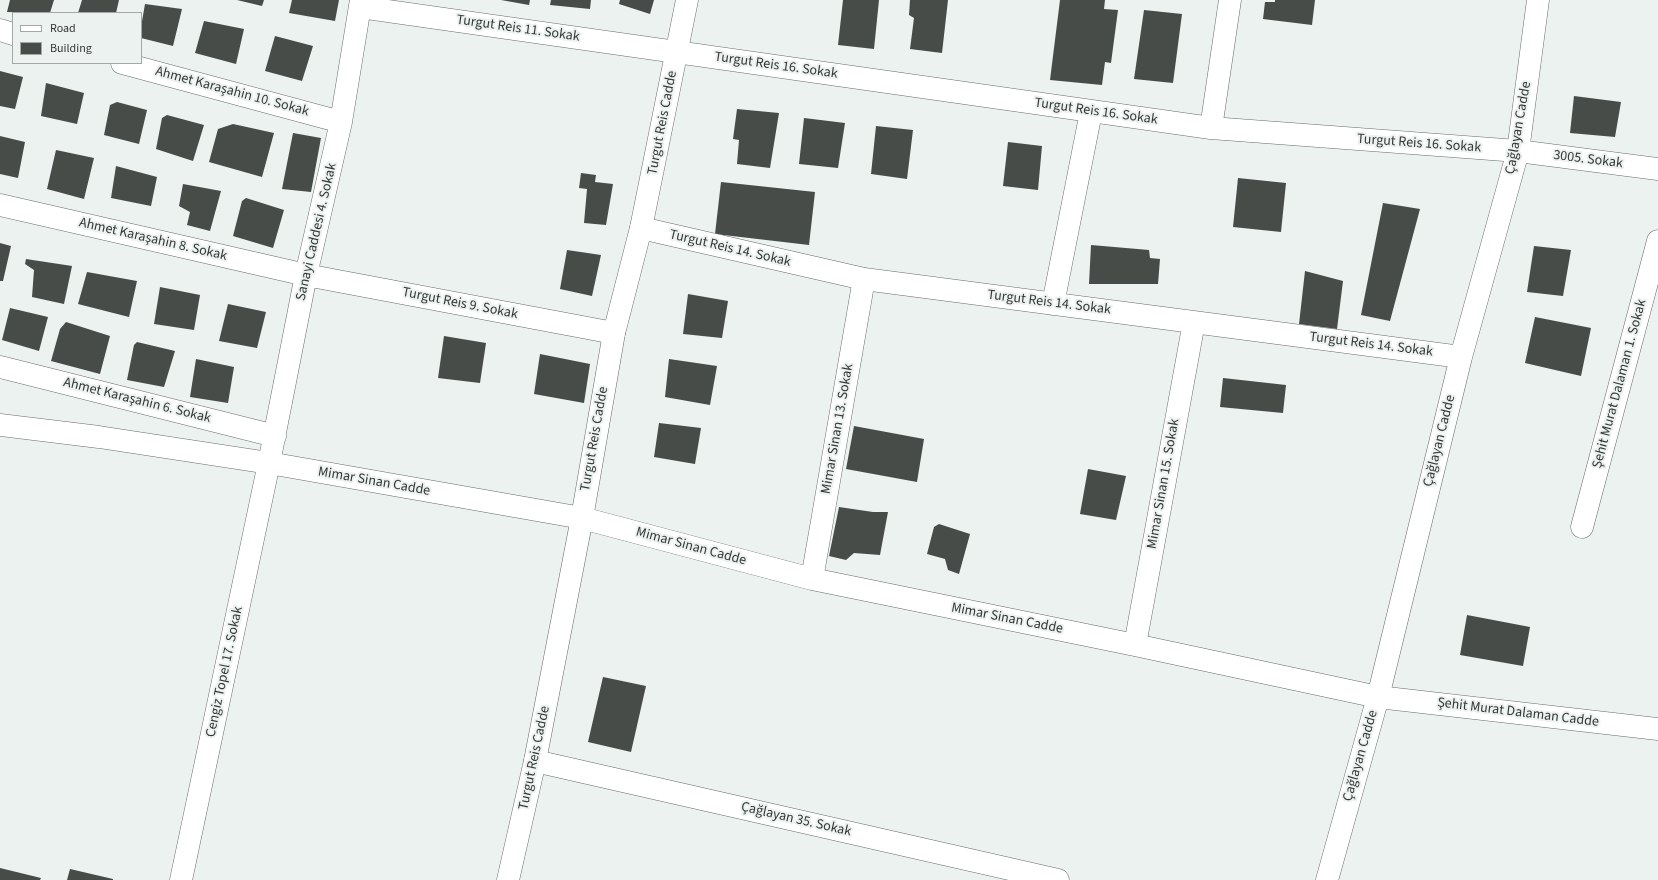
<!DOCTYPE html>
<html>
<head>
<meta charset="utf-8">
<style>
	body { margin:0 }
	#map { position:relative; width:1658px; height:880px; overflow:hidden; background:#ecf2ef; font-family:"Source Sans 3",sans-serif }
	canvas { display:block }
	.legend { position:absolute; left:12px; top:12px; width:130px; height:52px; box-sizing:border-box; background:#ecf2ef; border:1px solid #a3a7a5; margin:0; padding:5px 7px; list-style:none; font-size:12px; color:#353736 }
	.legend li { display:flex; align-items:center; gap:8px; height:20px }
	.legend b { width:20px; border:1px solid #a3a7a5 }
</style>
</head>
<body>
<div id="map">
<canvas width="1658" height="880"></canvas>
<ul class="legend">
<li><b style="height:5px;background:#fff"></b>Road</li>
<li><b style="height:11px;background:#484c49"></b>Building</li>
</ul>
</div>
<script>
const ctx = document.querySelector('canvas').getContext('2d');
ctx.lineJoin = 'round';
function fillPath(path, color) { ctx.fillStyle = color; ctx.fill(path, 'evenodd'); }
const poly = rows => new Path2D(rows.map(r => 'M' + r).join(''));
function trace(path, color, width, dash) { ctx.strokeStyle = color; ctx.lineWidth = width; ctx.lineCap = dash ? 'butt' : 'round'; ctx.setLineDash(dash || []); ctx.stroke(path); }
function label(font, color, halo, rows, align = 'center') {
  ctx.font = font + ' "Source Sans 3",sans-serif'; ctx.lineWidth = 4; ctx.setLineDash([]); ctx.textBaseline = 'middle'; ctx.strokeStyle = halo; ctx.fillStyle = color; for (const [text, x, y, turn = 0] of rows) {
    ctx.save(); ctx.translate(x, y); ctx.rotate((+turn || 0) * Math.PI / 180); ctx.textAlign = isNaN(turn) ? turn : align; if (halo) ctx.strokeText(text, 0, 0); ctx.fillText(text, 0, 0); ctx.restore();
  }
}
fillPath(poly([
	[10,0,54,0,50,13,7,12],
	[82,0,119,0,116,13,78,13],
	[237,0,264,0,262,6],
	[292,0,339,0,335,21,289,13],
	[501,0,530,0,529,5],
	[551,0,591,0,590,9,550,5],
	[620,0,654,0,650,14,619,4],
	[843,0,879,0,874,49,838,45],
	[910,0,948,0,942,53,910,49,914,18,909,15],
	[1060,0,1105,0,1104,9,1118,10,1111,63,1105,62,1102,85,1050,80],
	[1275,0,1315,0,1312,25,1263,19,1265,2,1275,2],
	[145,4,182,9,173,46,141,38,141,27],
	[1144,10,1182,14,1173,83,1134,79],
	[204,21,244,29,236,64,195,53],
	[275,36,313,46,302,81,265,71],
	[0,71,23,77,15,109,0,106],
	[46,83,84,93,77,124,41,116],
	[1574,96,1621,102,1615,137,1570,133],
	[117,102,147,110,139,144,104,135,110,105],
	[737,109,779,113,770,168,737,164,739,140,733,139],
	[167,115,204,125,193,161,156,149,162,118],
	[804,118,845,123,838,168,799,164],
	[233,124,274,133,262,177,209,162,218,129],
	[876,126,913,130,907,179,871,174],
	[293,133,321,138,311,192,282,189],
	[0,136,25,142,18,178,0,174],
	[1008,142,1042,146,1038,190,1003,186],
	[56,150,94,158,84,199,47,189],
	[116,166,157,177,151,206,111,198],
	[581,173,596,175,595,182,613,184,606,225,584,223,587,189,579,188],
	[1238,178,1286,183,1281,232,1233,227],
	[721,182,815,192,809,245,715,234],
	[183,184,221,191,210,231,187,225,190,212,179,206],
	[246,198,284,210,273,248,233,236,242,201],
	[1383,203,1420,209,1390,321,1361,315],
	[0,243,11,246,3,281,0,281],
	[1091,245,1149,250,1150,258,1160,259,1158,284,1089,284],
	[1534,246,1571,250,1563,296,1527,292],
	[567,250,601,255,592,296,560,289],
	[26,259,72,266,64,304,32,297,34,270,25,264],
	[1305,271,1343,281,1337,329,1299,324],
	[87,272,137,281,129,317,78,304],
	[160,287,200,295,194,330,154,324],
	[688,294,728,301,722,338,683,334],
	[228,304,266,312,257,348,219,341],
	[10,308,48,317,39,351,2,340],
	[1535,317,1591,328,1581,376,1525,363],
	[66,322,110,336,100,374,51,361,60,329],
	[444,336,486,343,480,383,438,378],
	[137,342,175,351,164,387,127,380,134,345],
	[540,354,590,364,584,403,534,394],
	[196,359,234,367,228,403,190,397],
	[669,359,717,366,710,405,665,397],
	[1223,378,1286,385,1283,413,1220,407],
	[659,423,701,428,695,464,654,457],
	[854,426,924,439,917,482,846,469],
	[1088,469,1126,476,1116,520,1080,514],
	[839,507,873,512,888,512,880,555,854,553,846,560,829,556],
	[939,524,970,534,959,574,948,570,945,559,927,554,934,527],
	[1467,615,1530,627,1523,666,1460,655],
	[603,677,646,686,631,752,588,742],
	[0,868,41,878,40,880,0,880],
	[70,869,113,879,113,880,67,880]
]), '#484c49');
const street = poly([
	[360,7,1211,128,1518,151,1658,169],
	[0,30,13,34],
	[122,63,341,122],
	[1211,128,1230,0],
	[0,205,306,275,614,333],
	[641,228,864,279,1461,357],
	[1053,304,1091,112],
	[0,367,275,436],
	[0,425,99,437,269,463,582,518,812,579,1135,645,1378,697,1658,729],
	[1582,527,1658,241],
	[812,579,864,279],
	[1135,645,1194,322],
	[535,761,1058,880],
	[181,880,269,463,306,275,341,122,361,0],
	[1327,880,1378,697,1461,357,1518,151,1538,0]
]);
const secondary = poly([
	[508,880,535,761,582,518,614,333,641,228,687,0]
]);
trace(street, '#676c69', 23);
trace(secondary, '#676c69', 23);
trace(street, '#fff', 22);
trace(secondary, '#fff', 22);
label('14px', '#353736', '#ecf2ef', [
	["Turgut Reis 11. Sokak",518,29,8],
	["Turgut Reis 16. Sokak",776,66,8],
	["Ahmet Karaşahin 10. Sokak",232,92,15],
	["Turgut Reis 16. Sokak",1096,112,8],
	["Turgut Reis Cadde",663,123,-79],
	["Çağlayan Cadde",1519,128,-80],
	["Turgut Reis 16. Sokak",1419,144,4],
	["3005. Sokak",1588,160,7],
	["Sanayi Caddesi 4. Sokak",317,232,-77],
	["Ahmet Karaşahin 8. Sokak",153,240,13],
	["Turgut Reis 14. Sokak",730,249,13],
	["Turgut Reis 14. Sokak",1049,303,7],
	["Turgut Reis 9. Sokak",460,304,11],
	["Turgut Reis 14. Sokak",1371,345,7],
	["Şehit Murat Dalaman 1. Sokak",1620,384,-75],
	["Ahmet Karaşahin 6. Sokak",137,401,14],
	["Mimar Sinan 13. Sokak",838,429,-80],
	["Turgut Reis Cadde",595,439,-80],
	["Çağlayan Cadde",1440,441,-76],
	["Mimar Sinan Cadde",374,482,10],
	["Mimar Sinan 15. Sokak",1164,484,-80],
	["Mimar Sinan Cadde",691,547,15],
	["Mimar Sinan Cadde",1007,619,11],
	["Cengiz Topel 17. Sokak",225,672,-78],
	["Şehit Murat Dalaman Cadde",1518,713,7],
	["Çağlayan Cadde",1361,756,-74],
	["Turgut Reis Cadde",535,758,-78],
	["Çağlayan 35. Sokak",796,820,13]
]);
</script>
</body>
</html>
